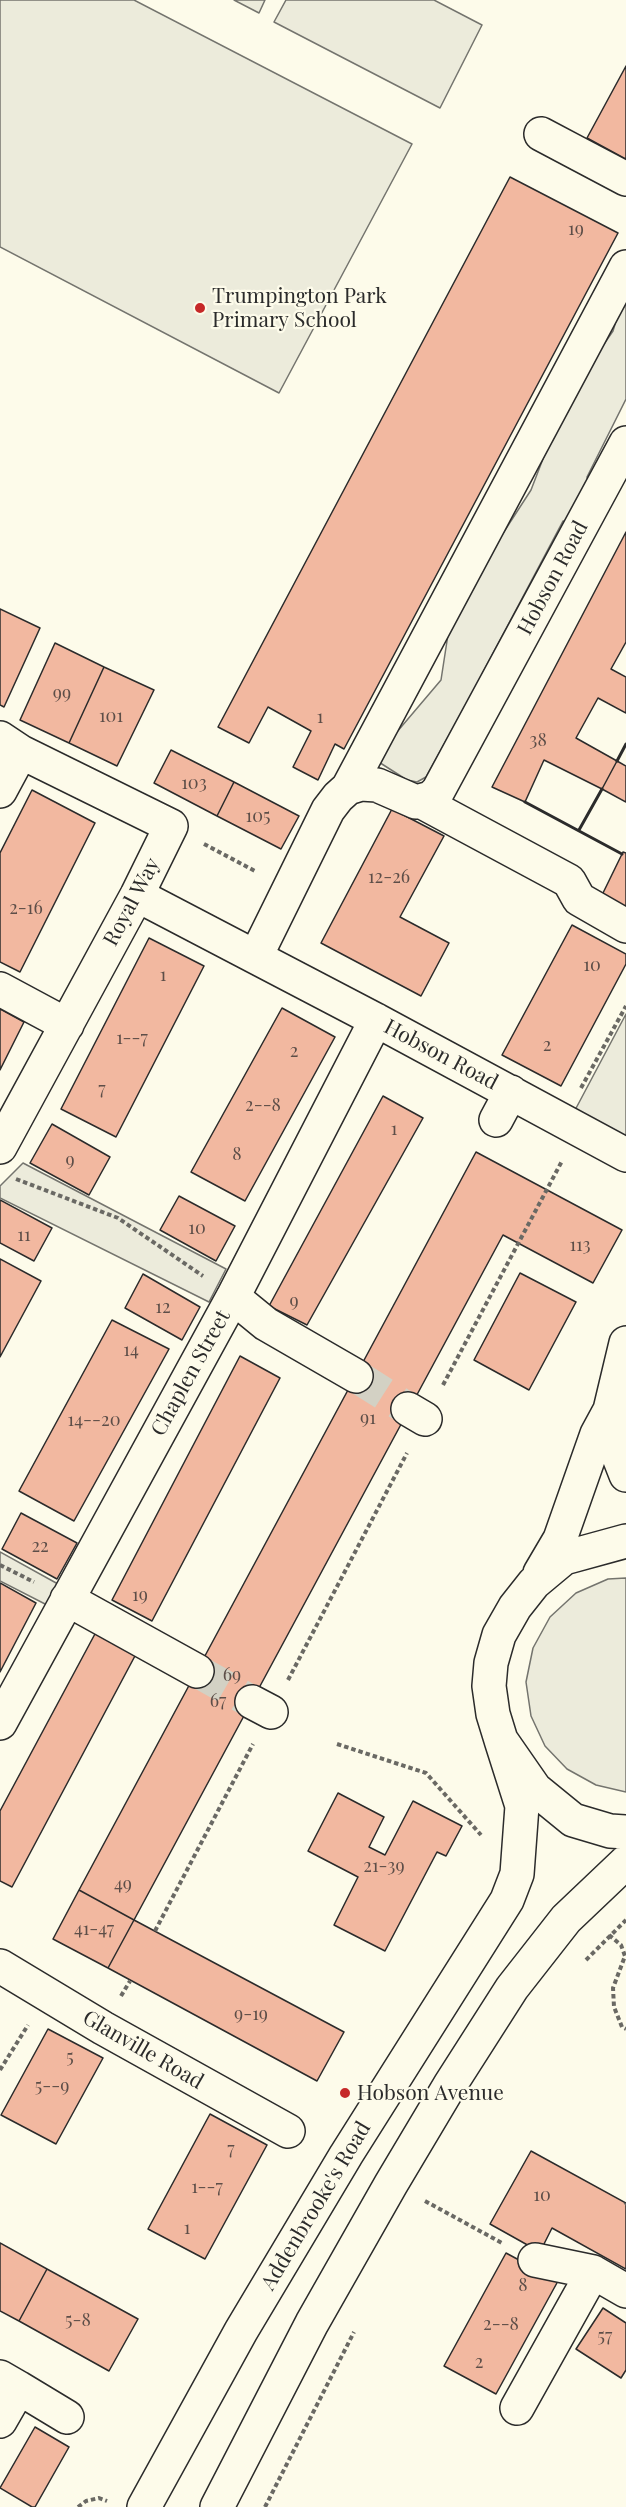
<!DOCTYPE html>
<html>
<head>
<meta charset="utf-8">
<style>
	body { margin:0 }
	canvas { display:block; background:#fdfbea }
</style>
</head>
<body>
<canvas width="626" height="2507"></canvas>
<script>
const ctx = document.querySelector('canvas').getContext('2d');
ctx.lineJoin = 'round';
function fillPath(path, color) { ctx.fillStyle = color; ctx.fill(path, 'evenodd'); }
const poly = rows => new Path2D(rows.map(r => 'M' + r).join(''));
function trace(path, color, width, dash) { ctx.strokeStyle = color; ctx.lineWidth = width; ctx.lineCap = dash ? 'butt' : 'round'; ctx.setLineDash(dash || []); ctx.stroke(path); }
function label(font, color, halo, rows, align = 'center') {
  ctx.font = font + ' "Playfair Display",serif'; ctx.lineWidth = 4.5; ctx.setLineDash([]); ctx.textBaseline = 'middle'; ctx.strokeStyle = halo; ctx.fillStyle = color; for (const [text, x, y, turn = 0] of rows) {
    ctx.save(); ctx.translate(x, y); ctx.rotate((+turn || 0) * Math.PI / 180); ctx.textAlign = isNaN(turn) ? turn : align; if (halo) ctx.strokeText(text, 0, 0); ctx.fillText(text, 0, 0); ctx.restore();
  }
}
const green = poly([
	[0,0,134,0,412,144,279,393,0,247,0,0],
	[234,0,265,0,259,13,234,0],
	[286,0,434,0,482,25,440,108,274,22,286,0],
	[626,288,626,399,587,477,591,496,574,526,563,521,482,674,479,707,465,706,426,777,417,782,407,780,374,759,441,680,449,628,472,581,531,490,566,399,613,331,626,288],
	[626,1014,626,1142,574,1112,626,1014],
	[23,1163,226,1269,209,1302,0,1198,0,1186,23,1163],
	[0,1552,58,1584,47,1605,0,1581,0,1552],
	[626,1578,626,1792,596,1785,567,1769,545,1746,531,1716,526,1682,533,1648,550,1617,576,1593,608,1579,626,1578]
]);
fillPath(green, '#ecebdb');
trace(green, '#74746e', 1.5);
const building = poly([
	[626,66,626,159,587,138,626,66],
	[510,177,618,233,344,749,335,744,318,780,293,767,311,731,268,707,249,743,218,727,510,177],
	[626,532,626,642,611,669,626,677,626,713,598,698,576,738,617,761,602,789,544,760,525,802,492,787,626,532],
	[0,609,40,628,4,707,0,705,0,609],
	[55,643,104,667,69,743,20,720,55,643],
	[104,667,154,690,117,766,69,743,104,667],
	[171,750,234,782,217,816,154,783,171,750],
	[617,761,626,766,626,802,602,789,617,761],
	[234,782,299,816,281,849,217,816,234,782],
	[32,790,95,823,20,972,0,962,0,853,32,790],
	[392,809,444,836,400,917,449,943,421,996,321,943,392,809],
	[623,852,626,853,626,909,602,895,623,852],
	[572,925,626,954,626,964,561,1086,502,1055,572,925],
	[149,938,204,966,116,1137,61,1109,149,938],
	[282,1008,335,1037,245,1201,191,1172,282,1008],
	[0,1009,24,1022,0,1070,0,1009],
	[383,1096,423,1118,307,1325,269,1306,383,1096],
	[52,1124,110,1157,89,1195,30,1163,52,1124],
	[476,1152,622,1230,593,1283,503,1235,134,1920,79,1890,476,1152],
	[179,1196,235,1226,216,1261,160,1230,179,1196],
	[0,1200,52,1228,34,1261,0,1243,0,1200],
	[0,1259,41,1281,0,1357,0,1259],
	[520,1273,576,1302,529,1390,474,1360,520,1273],
	[143,1274,200,1307,182,1340,125,1308,143,1274],
	[112,1320,169,1349,74,1521,19,1491,112,1320],
	[240,1356,280,1378,152,1621,112,1600,240,1356],
	[21,1513,77,1543,57,1579,2,1549,21,1513],
	[0,1583,36,1603,0,1672,0,1583],
	[96,1632,136,1654,12,1887,0,1881,0,1811,96,1632],
	[338,1793,384,1817,369,1847,385,1855,413,1801,462,1826,446,1856,437,1852,385,1951,334,1925,358,1877,308,1851,338,1793],
	[79,1890,134,1920,108,1968,53,1939,79,1890],
	[134,1920,344,2032,317,2081,108,1968,134,1920],
	[48,2029,103,2058,56,2144,1,2115,48,2029],
	[210,2114,267,2145,205,2259,148,2229,210,2114],
	[531,2151,626,2203,626,2269,552,2228,540,2252,490,2224,531,2151],
	[0,2243,47,2269,19,2321,0,2311,0,2243],
	[506,2253,558,2281,496,2394,444,2366,506,2253],
	[47,2269,138,2319,109,2371,19,2321,47,2269],
	[603,2308,626,2323,626,2370,621,2378,576,2349,603,2308],
	[35,2427,69,2447,35,2507,32,2507,0,2488,35,2427]
]);
fillPath(building, '#f2b8a0');
trace(building, '#2b2b2b', 1.5);
trace(poly([
	[356,1376,408,1409],
	[197,1671,252,1702]
]), '#d3d1c4', 33, [33, 16]);
const minor = poly([
	[541,134,626,179],
	[0,738,21,752,171,826,137,895,0,1147],
	[348,788,626,267],
	[0,791,21,752],
	[422,802,569,881,579,899,626,926],
	[137,895,376,1020,626,1155],
	[256,956,328,810,338,797,348,788,361,784,377,785,416,802,431,798,438,791,626,443],
	[0,989,67,1025],
	[496,1120,511,1092],
	[233,1297,266,1324,356,1376],
	[408,1409,425,1419],
	[610,1410,615,1447,626,1475],
	[626,1541,564,1558,534,1583,515,1607,499,1635,491,1663,489,1686,493,1714,501,1740,535,1789,573,1820,610,1831,626,1832],
	[540,1573,560,1539,597,1434,610,1410,626,1343],
	[67,1599,197,1671],
	[252,1702,271,1712],
	[0,1723,233,1297,376,1020],
	[0,1966,103,2028,288,2131],
	[535,2260,593,2272,626,2291],
	[0,2377,19,2388,0,2421],
	[19,2388,67,2417],
	[517,2408,593,2272],
	[144,2507,241,2331,346,2155,507,1900,517,1874,522,1806,501,1740],
	[217,2507,312,2323,391,2184,450,2085,512,1988,566,1919,626,1862]
]);
trace(minor, '#2b2b2b', 36);
trace(poly([
	[204,844,255,871],
	[581,1088,626,1006],
	[16,1179,118,1218,203,1276],
	[443,1385,562,1161],
	[0,1565,34,1582],
	[288,1680,407,1453],
	[337,1744,426,1773,481,1835],
	[155,1931,253,1744],
	[609,1935,621,1945,625,1956,613,1988,614,2007,622,2027,626,2029],
	[586,1960,626,1920],
	[121,1996,130,1981],
	[0,2070,28,2025],
	[425,2201,502,2243],
	[625,2205,626,2204],
	[78,2507,86,2501,99,2498,107,2501],
	[265,2507,354,2332]
]), '#6a6964', 4, [4.5, 3]);
trace(minor, '#fdfbea', 33);
trace(poly([
	[617,761,626,744],
	[525,802,622,854],
	[579,830,602,789]
]), '#2b2b2b', 3);
for (const [x, y, r, color] of [
	[200,308,6,"#c62828"],
	[345,2093,6,"#c62828"]
]) { const dot = new Path2D(); dot.arc(x, y, r, 0, 2 * Math.PI); ctx.fillStyle = color; ctx.fill(dot); trace(dot, '#fdfbea', 2); }
label('18px', '#5d4e48', null, [
	["19",576,229],
	["99",62,693],
	["101",111,716],
	["1",320,717],
	["38",538,740],
	["103",194,783],
	["105",258,816],
	["12-26",389,877],
	["2-16",26,908],
	["10",592,965],
	["1",163,975],
	["1--7",132,1038],
	["2",547,1045],
	["2",294,1051],
	["7",102,1089],
	["2--8",263,1105],
	["1",394,1129],
	["8",237,1154],
	["9",70,1160],
	["10",197,1228],
	["11",24,1235],
	["113",580,1245],
	["9",294,1301],
	["12",163,1307],
	["14",131,1350],
	["91",368,1418],
	["14--20",94,1420],
	["22",40,1546],
	["19",140,1595],
	["69",232,1675],
	["67",218,1701],
	["21-39",384,1866],
	["49",123,1884],
	["41-47",94,1929],
	["9-19",251,2014],
	["5",70,2057],
	["5--9",52,2086],
	["7",231,2149],
	["1--7",207,2187],
	["10",542,2195],
	["1",187,2228],
	["8",523,2285],
	["5-8",78,2320],
	["2--8",501,2324],
	["57",605,2336],
	["2",479,2362]
]);
label('21px', '#2b2b2b', '#fdfbea', [
	["Trumpington Park",212,296],
	["Primary School",212,320],
	["Hobson Avenue",357,2093]
], 'left');
label('21px', '#2b2b2b', '#fdfbea', [
	["Hobson Road",553,578,-62],
	["Royal Way",132,902,-62],
	["Hobson Road",441,1055,28],
	["Chaplen Street",191,1373,-61],
	["Glanville Road",143,2050,30],
	["Addenbrooke's Road",316,2206,-59]
]);
</script>
</body>
</html>
